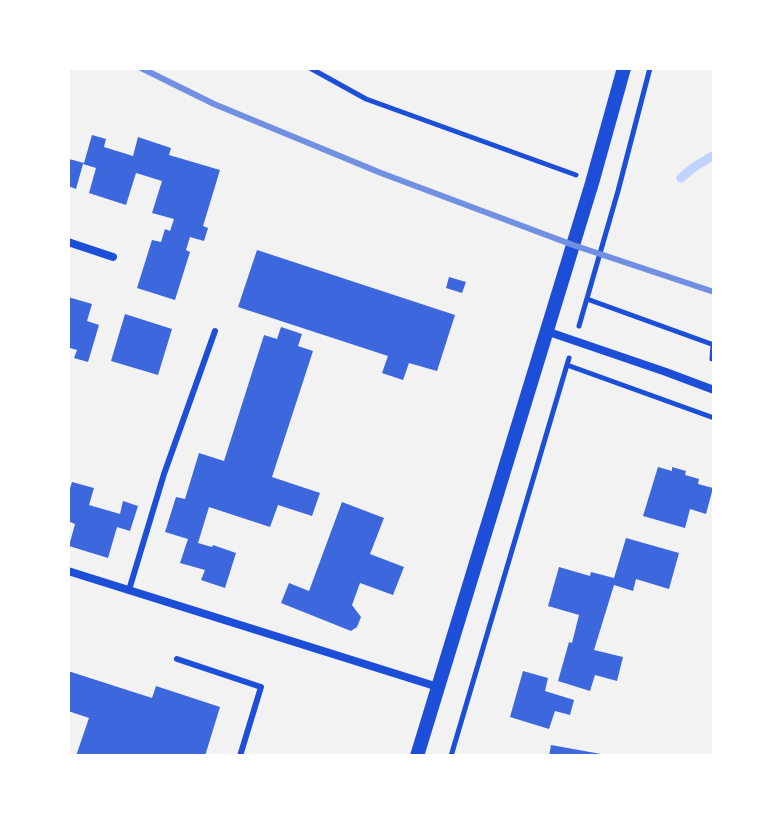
<!DOCTYPE html>
<html>
<head>
<meta charset="utf-8">
<style>
	body { margin:0 }
	#map { position:relative; width:782px; height:824px; overflow:hidden; background:#f2f2f2; font-family:"Source Sans 3",sans-serif }
	canvas { display:block }
	.frame { position:absolute; inset:0; border:70px solid #fff; pointer-events:none }
</style>
</head>
<body>
<div id="map">
<canvas width="782" height="824"></canvas>
<div class="frame"></div>
</div>
<script>
const ctx = document.querySelector('canvas').getContext('2d');
ctx.lineJoin = 'round';
const poly = rows => new Path2D(rows.map(r => 'M' + r).join(''));
function trace(path, color, width, dash) { ctx.strokeStyle = color; ctx.lineWidth = width; ctx.lineCap = dash ? 'butt' : 'round'; ctx.setLineDash(dash || []); ctx.stroke(path); }
function fillPath(path, color) { ctx.fillStyle = color; ctx.fill(path, 'evenodd'); }
trace(poly([
	[681,178,694,167,714,155]
]), '#bfd3fe', 9);
fillPath(poly([
	[92,135,106,139,104,147,133,156,138,137,171,148,169,155,220,170,203,226,208,228,204,241,190,237,186,250,190,252,175,300,137,288,152,240,161,242,165,229,170,231,174,219,152,213,162,181,136,173,126,205,89,193,96,168,83,164,76,189,68,186,69,159,84,163],
	[257,250,455,315,437,371,409,363,403,380,382,373,388,356,238,307],
	[449,277,466,282,462,293,446,288],
	[68,297,92,304,87,321,99,325,88,362,74,358,77,350,70,348,68,353],
	[125,314,172,329,158,375,111,361],
	[281,327,302,334,298,346,313,351,272,477,320,493,312,516,278,505,270,527,209,507,198,543,212,547,213,545,236,553,225,588,201,580,205,570,180,563,188,539,165,532,176,497,185,499,199,453,224,461,264,335,277,339],
	[658,467,672,471,672,467,686,471,685,475,699,479,698,484,713,488,706,514,690,509,685,528,643,516],
	[72,482,94,488,89,505,120,514,123,501,138,506,130,531,117,527,108,558,69,546,75,524,68,521,68,495],
	[342,502,384,518,370,554,404,567,393,595,360,583,352,605,361,617,357,627,351,631,281,603,289,583,309,591],
	[626,538,679,553,669,589,636,579,633,591,614,585,594,650,623,657,617,681,595,675,590,691,558,681,569,642,572,643,579,615,548,606,559,567,590,576,591,572,614,578],
	[68,671,152,698,156,686,220,707,205,756,76,756,89,718,68,711],
	[523,671,548,678,545,691,574,700,570,715,555,711,549,729,510,717],
	[551,745,601,754,600,756,549,756]
]), '#3d67dc');
trace(poly([
	[310,68,366,99,576,175],
	[587,299,714,345],
	[579,326,618,191,650,68],
	[712,359,713,345],
	[567,365,714,418],
	[451,756,569,358]
]), '#1d4ed8', 5);
trace(poly([
	[129,590,164,474,215,331],
	[177,659,261,687,240,756]
]), '#1d4ed8', 6);
trace(poly([
	[68,242,113,257],
	[546,331,666,372,714,390],
	[68,571,438,687]
]), '#1d4ed8', 8);
trace(poly([
	[417,756,592,183,624,68]
]), '#1d4ed8', 14);
trace(poly([
	[141,68,214,104,381,173,573,245,714,292]
]), '#7290e2', 6);
</script>
</body>
</html>
